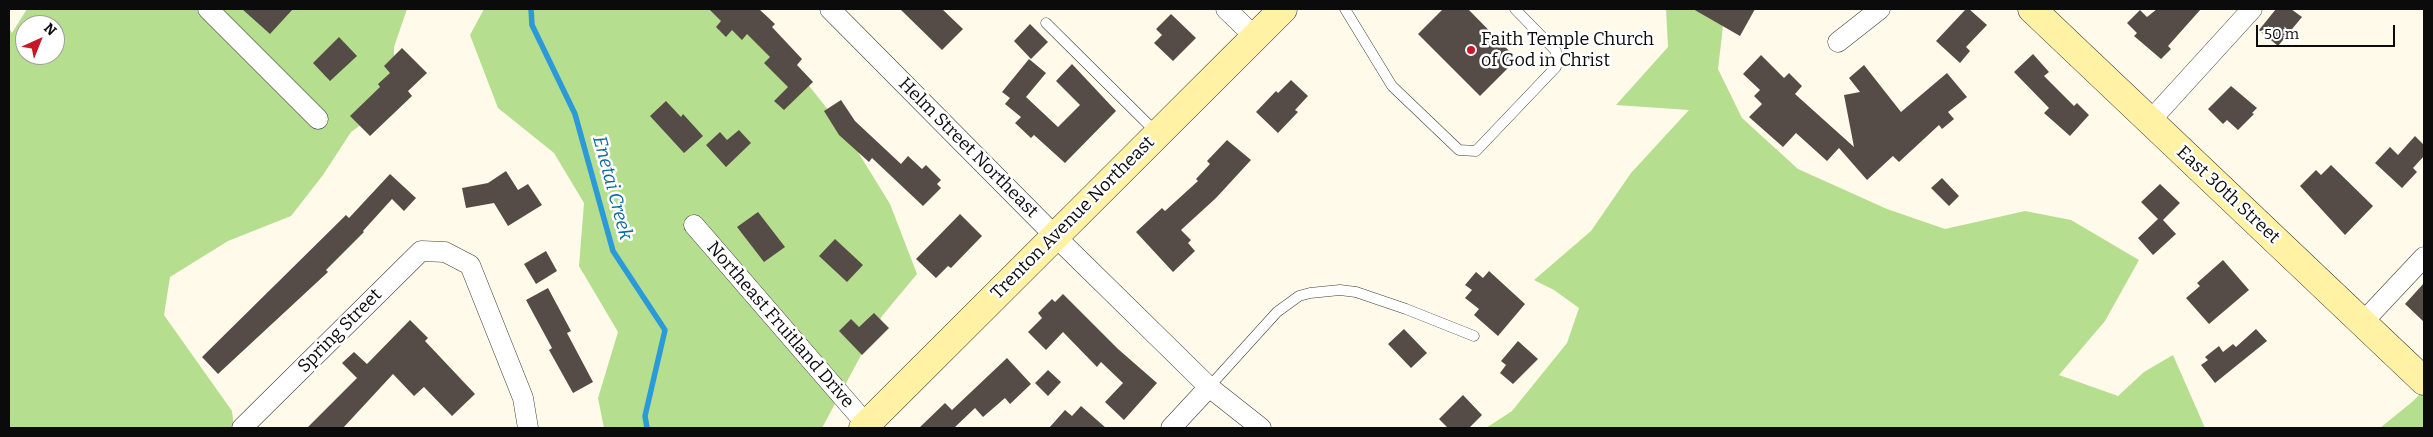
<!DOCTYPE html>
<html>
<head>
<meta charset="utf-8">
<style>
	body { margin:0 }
	#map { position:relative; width:2433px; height:437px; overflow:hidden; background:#fffaea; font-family:Bitter,serif }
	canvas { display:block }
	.frame { position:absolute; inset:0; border:10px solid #0b0b0b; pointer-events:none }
	.north { position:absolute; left:15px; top:15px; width:50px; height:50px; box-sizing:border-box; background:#fff; border:1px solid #9d9d9d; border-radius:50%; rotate:44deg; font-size:14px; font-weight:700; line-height:20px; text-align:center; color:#0b0b0b }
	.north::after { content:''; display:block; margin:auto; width:18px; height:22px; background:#c61928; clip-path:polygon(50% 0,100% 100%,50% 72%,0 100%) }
	.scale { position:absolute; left:2256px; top:25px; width:139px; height:22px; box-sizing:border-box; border:2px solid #0b0b0b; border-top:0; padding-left:6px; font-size:15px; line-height:18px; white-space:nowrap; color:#0b0b0b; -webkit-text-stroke:4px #fff; paint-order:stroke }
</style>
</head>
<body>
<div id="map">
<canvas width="2433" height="437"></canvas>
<div class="frame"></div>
<div class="north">N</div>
<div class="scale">50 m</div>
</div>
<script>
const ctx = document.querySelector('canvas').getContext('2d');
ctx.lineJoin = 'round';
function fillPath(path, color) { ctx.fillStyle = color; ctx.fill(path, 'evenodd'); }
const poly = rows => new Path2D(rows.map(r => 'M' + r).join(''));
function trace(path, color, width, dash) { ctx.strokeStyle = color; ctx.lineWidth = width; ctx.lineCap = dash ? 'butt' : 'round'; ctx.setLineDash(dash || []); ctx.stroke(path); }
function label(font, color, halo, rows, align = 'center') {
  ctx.font = font + ' Bitter,serif'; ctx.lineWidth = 5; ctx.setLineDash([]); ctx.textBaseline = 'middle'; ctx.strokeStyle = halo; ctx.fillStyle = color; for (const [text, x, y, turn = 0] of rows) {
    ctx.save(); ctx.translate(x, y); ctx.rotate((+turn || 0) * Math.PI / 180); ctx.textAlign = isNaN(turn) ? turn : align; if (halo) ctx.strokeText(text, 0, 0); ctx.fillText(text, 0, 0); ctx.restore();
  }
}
fillPath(poly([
	[27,9,407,9,394,47,394,101,351,132,323,175,291,216,228,241,170,277,164,315,232,411,234,428,9,428,9,28,12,33],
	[25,25,55,25,55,55,25,55],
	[484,9,746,9,767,33,845,131,890,204,917,274,882,316,822,428,604,428,598,398,618,332,579,266,584,203,554,153,498,108,470,35],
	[1666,9,1725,9,1718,69,1742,118,1798,169,1887,209,1945,229,2025,211,2071,220,2139,260,2105,321,2059,375,2118,396,2144,372,2173,355,2205,428,1486,428,1512,411,1567,343,1579,308,1554,290,1534,280,1591,231,1631,173,1689,110,1616,105,1668,47],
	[2424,390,2424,428,2380,428,2412,402]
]), '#b6de8f');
trace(poly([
	[531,9,532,25,575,114,613,251,665,330,645,416,647,428]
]), '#2b9ad8', 5.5);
fillPath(poly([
	[242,9,293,9,270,34],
	[709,9,759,9,775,24,772,27,802,59,797,65,813,82,784,110,774,101,788,87,764,63,770,57,747,34,742,40,732,30,726,37,716,27,721,21],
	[900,9,942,9,963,29,942,50],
	[1443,9,1468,9,1517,59,1480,96,1418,34],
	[1693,9,1755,9,1740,36],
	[1966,9,1969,9,1987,25,1966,47,1970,51,1960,63,1936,41],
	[2157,9,2201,9,2168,46,2171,49,2161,59,2134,36,2137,33,2127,23,2140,10,2147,17],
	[2276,9,2291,9,2302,17,2278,46,2259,30],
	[1171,14,1196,38,1173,61,1154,43,1162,35,1156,29],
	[1030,24,1048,42,1031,59,1014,41],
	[339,37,357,56,330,81,313,63],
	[402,48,427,73,408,91,412,96,370,136,350,116,380,87,378,84,390,73,384,66],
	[2033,54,2049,72,2044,76,2074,106,2077,103,2089,115,2070,136,2044,113,2049,108,2014,72],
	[1761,55,1784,78,1789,73,1802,86,1795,94,1854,147,1844,95,1860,92,1849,78,1864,65,1901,112,1947,73,1967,97,1948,112,1954,119,1942,129,1939,125,1899,162,1893,156,1867,180,1839,148,1827,161,1796,133,1783,147,1749,117,1762,104,1754,96,1760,90,1743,74],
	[1029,59,1046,73,1026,97,1058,127,1080,105,1056,81,1072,64,1116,111,1065,163,1034,135,1031,138,1015,123,1021,117,1005,104,1010,98,1002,92],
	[1291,80,1308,96,1295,110,1298,112,1278,133,1256,112,1276,91,1278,93],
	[2231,86,2257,108,2252,113,2254,114,2238,130,2227,120,2223,124,2208,109],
	[841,100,855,121,901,164,908,156,922,169,926,165,941,180,937,184,941,188,923,206,872,158,869,162,839,135,824,111],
	[666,101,681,117,683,114,703,136,684,153,650,116],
	[739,130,751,143,726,167,706,145,720,132,727,140],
	[2415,136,2424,145,2424,156,2413,168,2417,172,2402,188,2375,163,2390,147,2398,155],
	[1227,140,1251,160,1216,198,1181,230,1191,240,1188,243,1195,251,1173,272,1136,232,1162,208,1165,211,1198,181,1196,179,1210,164,1207,161],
	[2331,165,2373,206,2345,235,2300,186,2316,170,2321,175],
	[506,171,518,190,528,184,542,205,508,226,494,203,466,208,462,188,488,183],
	[390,174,416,198,404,211,392,199,363,231,364,232,326,270,328,272,218,374,202,357,346,215,349,218],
	[1942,178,1959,196,1949,206,1931,188],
	[2160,184,2180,203,2163,220,2176,234,2153,255,2138,238,2158,219,2141,202],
	[758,212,785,247,764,262,737,227],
	[960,214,982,236,951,268,948,266,936,278,916,259],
	[835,239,863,265,847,282,819,256],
	[546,251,557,271,536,284,524,264],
	[2223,260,2249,290,2209,324,2186,298,2200,286,2197,283],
	[1489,271,1525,304,1498,336,1474,315,1479,309,1465,298,1472,290,1465,285,1476,272,1483,278],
	[2424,283,2424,322,2405,304],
	[548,288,571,331,567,333,593,382,573,393,549,350,552,348,526,300],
	[1063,294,1118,349,1157,383,1124,420,1105,402,1123,383,1101,362,1097,367,1063,332,1046,350,1028,332,1042,318,1038,313,1052,299,1055,302],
	[874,313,889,328,862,355,839,331,851,319,859,327],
	[410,320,428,338,425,341,475,394,452,416,424,387,414,396,393,374,343,428,307,428,357,378,342,363,354,352,367,364],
	[1404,329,1427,353,1411,368,1388,344],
	[2256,329,2267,341,2215,383,2201,365,2208,360,2205,357,2219,346,2223,352,2233,344,2236,347],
	[1518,341,1538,359,1513,384,1500,373,1506,365,1501,361],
	[1007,358,1031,384,1010,404,1005,398,983,417,975,408,954,428,919,428,945,403,952,410],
	[1048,370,1061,382,1048,396,1035,383],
	[1463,395,1482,415,1469,428,1448,428,1439,419],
	[1081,406,1106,428,1049,428,1065,410,1072,416]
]), '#554c47');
const lane = poly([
	[1345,9,1392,86,1459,150,1476,151,1556,67,1556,51,1515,9],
	[1046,23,1157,133],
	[1209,387,1277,312,1299,296,1310,293,1340,290,1356,292,1406,309,1474,336]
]);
const street = poly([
	[208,9,318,119],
	[830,9,1055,236,1209,387,1261,428],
	[1226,9,1255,37],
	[1838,42,1880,9],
	[2150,121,2252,9],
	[694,225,867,425],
	[2363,322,2424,257],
	[242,428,421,251,445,252,470,265,523,398,528,428],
	[1171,428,1209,387]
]);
const secondary = poly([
	[2032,9,2424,381],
	[863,428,1283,9]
]);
trace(lane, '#3e3e3e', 11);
trace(street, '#3e3e3e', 21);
trace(secondary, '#2d2d2d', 29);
trace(lane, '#fff', 10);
trace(street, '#fff', 20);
trace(secondary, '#fff2a5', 28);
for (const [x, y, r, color] of [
	[1471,50,5,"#c61928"]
]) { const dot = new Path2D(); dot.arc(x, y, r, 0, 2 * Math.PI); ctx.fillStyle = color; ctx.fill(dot); trace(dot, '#fff', 2); }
label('18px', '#0b0b0b', '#fff', [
	["Faith Temple Church",1481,40],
	["of God in Christ",1481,61]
], 'left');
label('18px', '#0b0b0b', '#fff', [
	["Helm Street Northeast",968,148,45],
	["East 30th Street",2228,195,43],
	["Trenton Avenue Northeast",1073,218,-45],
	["Northeast Fruitland Drive",780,325,49],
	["Spring Street",340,331,-45]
]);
label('italic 19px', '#0c69a6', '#fff', [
	["Enetai Creek",612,188,75]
]);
</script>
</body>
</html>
